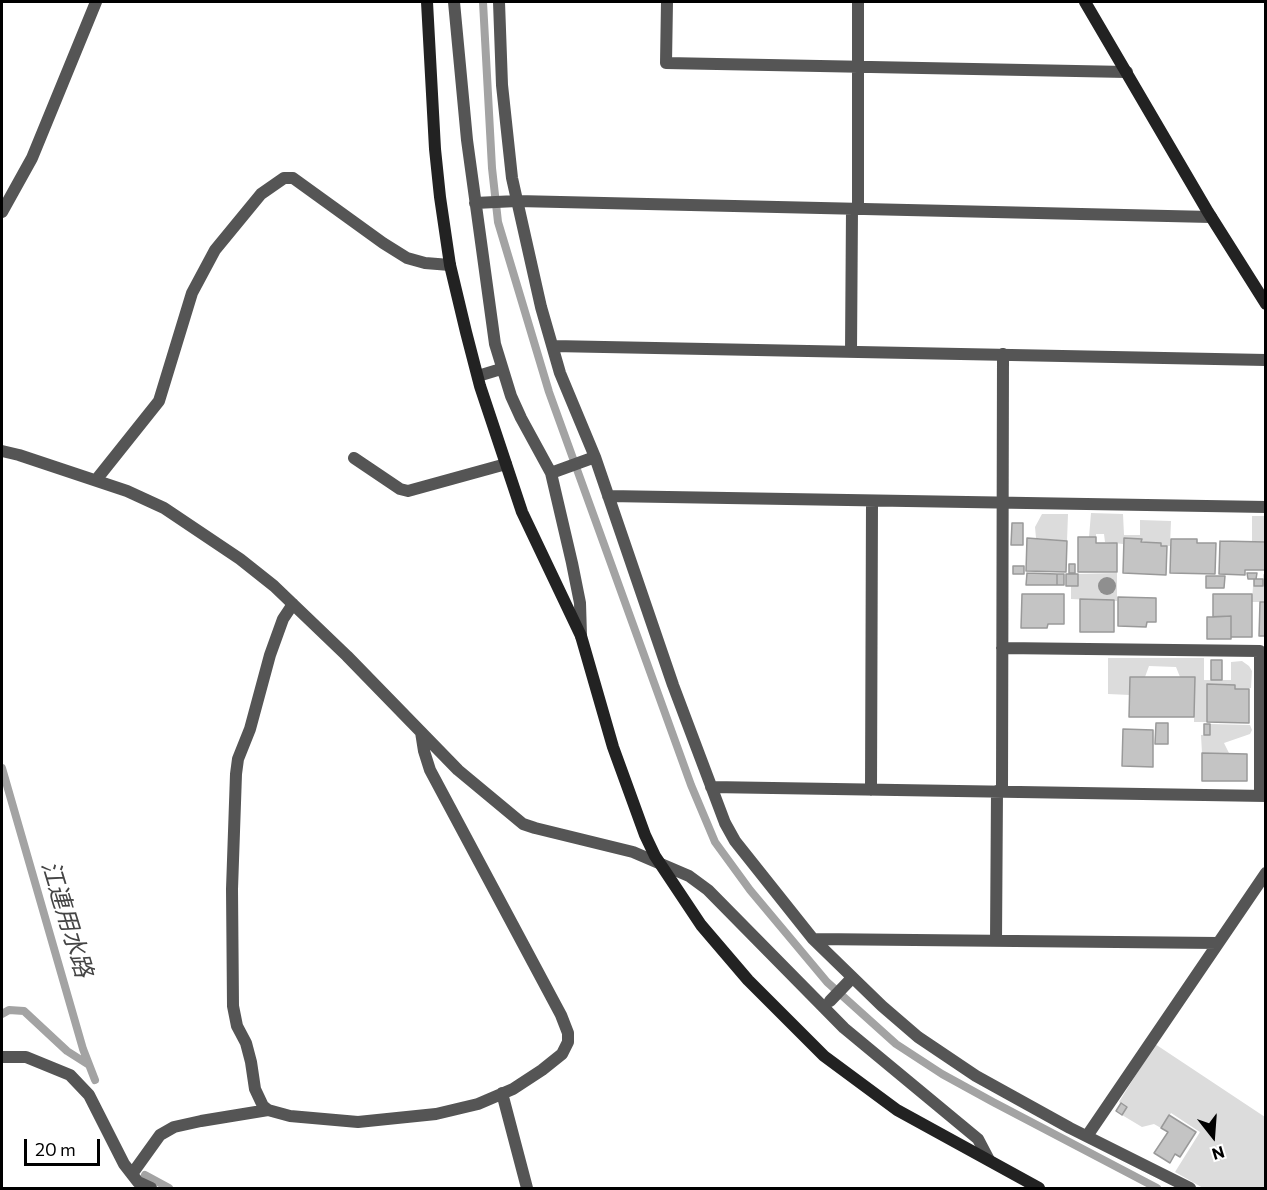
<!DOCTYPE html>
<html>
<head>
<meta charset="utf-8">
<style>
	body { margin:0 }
	#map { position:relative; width:1267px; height:1190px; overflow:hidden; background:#fff; font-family:Commissioner,sans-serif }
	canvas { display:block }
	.frame { position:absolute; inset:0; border:3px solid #000; pointer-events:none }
	.north { position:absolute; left:1183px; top:1106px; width:60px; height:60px; -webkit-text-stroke:4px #fff; paint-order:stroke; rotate:163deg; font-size:16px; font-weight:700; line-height:24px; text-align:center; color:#000 }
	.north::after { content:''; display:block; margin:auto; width:21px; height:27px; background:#000; clip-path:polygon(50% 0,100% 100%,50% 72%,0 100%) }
	.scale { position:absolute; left:24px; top:1139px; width:76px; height:27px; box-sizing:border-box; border:3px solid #000; border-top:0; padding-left:8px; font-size:18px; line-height:21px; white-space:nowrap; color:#000; -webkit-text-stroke:4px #fff; paint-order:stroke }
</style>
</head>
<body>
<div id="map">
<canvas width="1267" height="1190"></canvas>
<div class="frame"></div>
<div class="north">N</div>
<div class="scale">20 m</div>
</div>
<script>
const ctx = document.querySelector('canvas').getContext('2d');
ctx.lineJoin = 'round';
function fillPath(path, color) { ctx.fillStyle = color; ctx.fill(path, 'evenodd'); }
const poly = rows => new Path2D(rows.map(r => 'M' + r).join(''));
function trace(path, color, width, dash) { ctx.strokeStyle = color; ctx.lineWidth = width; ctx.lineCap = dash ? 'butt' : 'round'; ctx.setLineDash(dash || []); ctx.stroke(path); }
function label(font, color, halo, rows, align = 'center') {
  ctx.font = font + ' Commissioner,"Noto Sans JP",sans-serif'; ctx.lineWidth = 4.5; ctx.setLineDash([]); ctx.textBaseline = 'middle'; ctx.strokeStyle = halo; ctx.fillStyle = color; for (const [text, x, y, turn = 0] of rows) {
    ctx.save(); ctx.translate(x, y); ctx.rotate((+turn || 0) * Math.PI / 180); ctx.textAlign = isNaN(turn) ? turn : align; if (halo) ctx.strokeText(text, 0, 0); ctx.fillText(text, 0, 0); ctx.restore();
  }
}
fillPath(poly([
	[1091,513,1123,514,1124,535,1140,535,1140,520,1171,521,1170,546,1161,546,1161,543,1141,542,1141,539,1124,539,1123,544,1105,542,1104,534,1096,534,1096,537,1089,537],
	[1042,514,1068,514,1067,541,1036,538,1035,527],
	[1252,516,1265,516,1265,542,1252,541],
	[1117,573,1117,601,1071,599,1071,586,1078,574],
	[1263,574,1265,575,1265,602,1252,602,1253,586,1263,586],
	[1108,658,1204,658,1204,680,1231,680,1231,662,1242,661,1249,666,1252,671,1251,688,1235,689,1234,685,1208,684,1207,722,1194,722,1194,677,1180,677,1176,667,1149,666,1145,677,1130,677,1130,695,1108,694],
	[1210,724,1250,725,1252,730,1250,734,1224,743,1229,753,1202,753,1201,735,1210,735],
	[1155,1044,1265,1117,1265,1188,1203,1188,1175,1172,1200,1132,1171,1113,1161,1128,1154,1124,1142,1127,1122,1115,1127,1107,1119,1102]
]), '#dcdcdc');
trace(poly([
	[483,2,492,168,498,222,549,392,691,785,715,842,750,890,827,982,896,1044,942,1074,993,1102,1157,1188],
	[2,768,83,1049,95,1080],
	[2,1014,9,1010,24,1011,67,1051,89,1065],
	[145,1175,169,1188]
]), '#a3a3a3', 8);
const building = poly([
	[1012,523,1023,523,1023,545,1011,545,1012,523],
	[1078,537,1096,537,1096,543,1117,543,1117,572,1078,572,1078,537],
	[1027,538,1067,541,1066,572,1026,571,1027,538],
	[1124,538,1142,539,1141,542,1161,543,1161,546,1167,546,1166,575,1123,573,1124,538],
	[1171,539,1197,539,1197,543,1216,543,1215,574,1170,573,1171,539],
	[1220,541,1266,542,1266,570,1245,570,1245,575,1219,574,1220,541],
	[1069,564,1075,564,1075,573,1069,573,1069,564],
	[1013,566,1024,566,1024,574,1013,574,1013,566],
	[1027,573,1057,574,1057,585,1026,585,1027,573],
	[1247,573,1257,573,1256,579,1248,579,1247,573],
	[1057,574,1064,574,1064,585,1057,585,1057,574],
	[1066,574,1078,574,1078,586,1066,586,1066,574],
	[1206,576,1225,576,1224,588,1206,588,1206,576],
	[1254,579,1263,579,1263,586,1254,586,1254,579],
	[1022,594,1064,594,1064,624,1048,624,1047,628,1021,628,1022,594],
	[1213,594,1252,594,1252,637,1231,637,1231,616,1213,617,1213,594],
	[1118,597,1156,598,1156,622,1147,622,1146,627,1118,626,1118,597],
	[1080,599,1114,600,1114,632,1080,632,1080,599],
	[1260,602,1266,602,1266,636,1259,636,1260,602],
	[1231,616,1231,639,1207,639,1207,617,1231,616],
	[1211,660,1222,660,1222,680,1211,680,1211,660],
	[1130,677,1195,677,1194,717,1129,717,1130,677],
	[1207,684,1235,685,1235,689,1249,689,1249,723,1207,722,1207,684],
	[1156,723,1168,723,1168,744,1155,744,1156,723],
	[1204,724,1210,724,1210,735,1204,735,1204,724],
	[1123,729,1153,730,1153,767,1122,766,1123,729],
	[1202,753,1247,754,1247,781,1202,781,1202,753],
	[1121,1103,1127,1107,1122,1115,1116,1111,1121,1103],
	[1169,1115,1196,1132,1180,1157,1175,1154,1170,1163,1154,1153,1168,1132,1161,1128,1169,1115]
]);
fillPath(building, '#c4c4c4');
trace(building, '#999', 1.5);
trace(poly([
	[454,2,467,140,495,344,511,396,521,418,551,473,572,563,580,603,581,636],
	[499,2,502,85,512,178,541,307,560,373,595,457,673,685,725,823,735,841,813,939,882,1006,918,1037,976,1076,1070,1128,1190,1188],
	[667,2,666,63,1127,72],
	[475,203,517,201,1211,217],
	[858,209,858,2],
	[2,212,32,158,96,2],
	[553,346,1266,360],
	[851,352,852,209],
	[478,376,501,369],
	[2,451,19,455,127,491,164,508,240,559,274,586,347,656,458,770,523,824,535,828,633,852,689,876,708,890,844,1028,978,1139,989,1160],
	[354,458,400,489,408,491,506,464],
	[551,473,595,457],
	[96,480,159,401,192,293,215,250,261,194,284,178,293,178,383,243,407,258,425,263,450,265],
	[608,496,1266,507],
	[293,604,283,619,270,655,250,729,238,759,236,774,232,889,233,1006,237,1026,246,1043,251,1062,255,1089,263,1106,268,1110,290,1116,358,1122,436,1114,478,1104,513,1089,542,1070,562,1054,568,1042,568,1033,561,1015,430,770,424,751,421,732],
	[1002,648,1260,651,1260,796],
	[711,787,1266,796],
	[871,790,872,501],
	[1002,791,1003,354],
	[813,939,1218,943],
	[996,941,997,791],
	[830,1001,852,978],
	[2,1057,26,1057,70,1075,89,1095,124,1164,138,1182,151,1188],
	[502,1093,527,1188],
	[1087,1136,1266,873],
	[132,1174,160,1135,174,1127,201,1121,268,1110]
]), '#555', 12);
trace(poly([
	[427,2,435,149,440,197,450,265,466,332,480,386,522,512,581,636,613,747,645,835,655,856,701,925,748,980,824,1056,897,1110,1039,1188],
	[1085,2,1208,212,1266,304]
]), '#222', 12);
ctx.fillStyle = '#8f8f8f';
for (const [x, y] of [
	[1107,586]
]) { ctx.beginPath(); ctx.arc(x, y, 9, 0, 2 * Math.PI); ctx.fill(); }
label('italic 24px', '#444', '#fff', [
	["江連用水路",67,919,73]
]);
</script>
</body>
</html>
